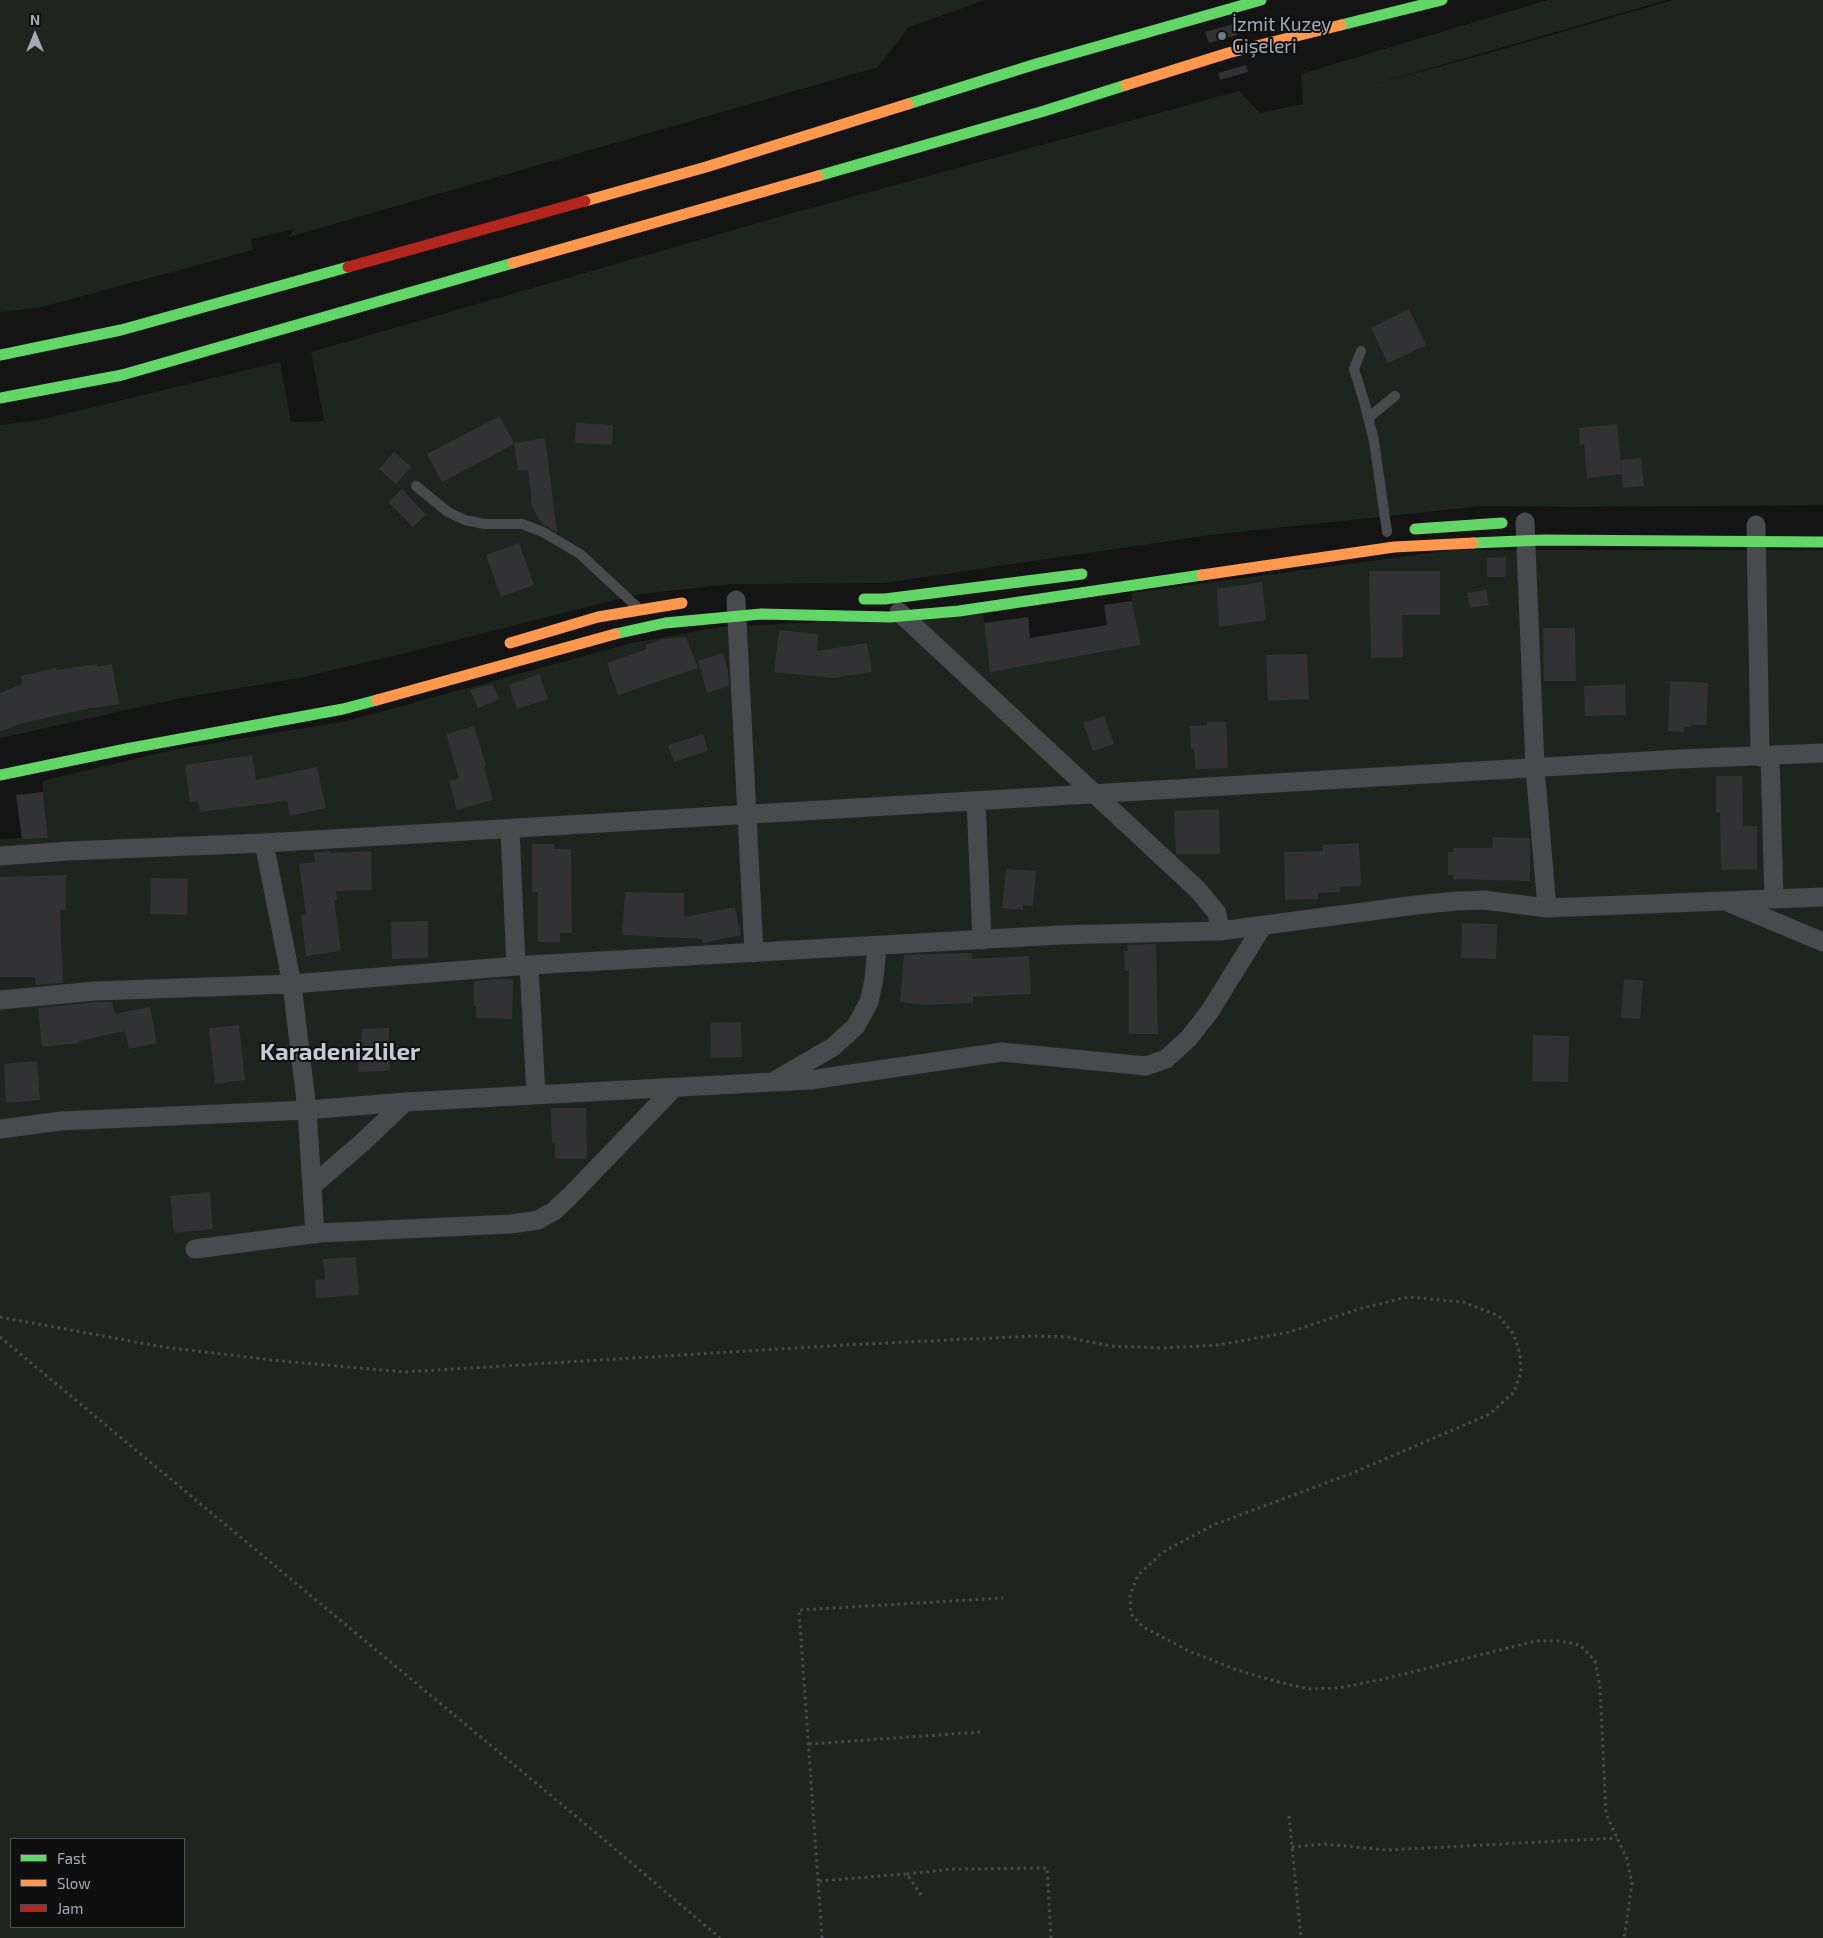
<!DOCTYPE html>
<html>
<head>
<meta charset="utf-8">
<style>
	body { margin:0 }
	#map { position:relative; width:1823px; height:1938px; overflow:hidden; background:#141415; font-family:"Exo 2",sans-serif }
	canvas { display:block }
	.legend { position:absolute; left:10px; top:1838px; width:175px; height:90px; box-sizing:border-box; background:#0f0f10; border:1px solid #4b4d52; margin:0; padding:6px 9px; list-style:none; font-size:15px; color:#a5abb5 }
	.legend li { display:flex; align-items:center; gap:10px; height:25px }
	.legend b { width:25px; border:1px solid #4b4d52 }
	.north { position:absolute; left:10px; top:10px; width:50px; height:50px; -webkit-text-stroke:4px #0f0f10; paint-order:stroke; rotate:0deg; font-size:14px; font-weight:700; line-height:20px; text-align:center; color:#a5abb5 }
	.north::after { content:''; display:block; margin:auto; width:18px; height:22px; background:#a5abb5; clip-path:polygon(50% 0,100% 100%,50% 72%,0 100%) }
</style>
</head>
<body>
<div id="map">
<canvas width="1823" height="1938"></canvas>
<ul class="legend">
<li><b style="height:6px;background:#63d668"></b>Fast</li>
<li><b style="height:6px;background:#ff974d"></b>Slow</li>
<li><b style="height:6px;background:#b3261e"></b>Jam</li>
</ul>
<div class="north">N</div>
</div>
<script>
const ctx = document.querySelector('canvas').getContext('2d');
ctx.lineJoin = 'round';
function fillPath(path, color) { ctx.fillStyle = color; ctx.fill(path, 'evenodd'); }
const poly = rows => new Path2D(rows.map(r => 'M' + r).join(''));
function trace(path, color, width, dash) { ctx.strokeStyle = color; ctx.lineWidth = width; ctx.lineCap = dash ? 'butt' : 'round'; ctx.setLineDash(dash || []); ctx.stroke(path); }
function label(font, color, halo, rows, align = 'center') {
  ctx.font = font + ' "Exo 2",sans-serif'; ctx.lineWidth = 4; ctx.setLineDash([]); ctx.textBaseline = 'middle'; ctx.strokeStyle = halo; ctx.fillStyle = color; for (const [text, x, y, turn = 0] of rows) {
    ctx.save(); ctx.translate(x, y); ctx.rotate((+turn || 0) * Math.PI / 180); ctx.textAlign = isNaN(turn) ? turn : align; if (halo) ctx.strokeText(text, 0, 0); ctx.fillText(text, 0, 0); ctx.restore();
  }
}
fillPath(poly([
	[0,0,985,0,909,27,878,67,289,237,294,229,251,239,253,250,42,307,0,312],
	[1548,0,1667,0,1368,86,1500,50,1673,0,1823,0,1823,505,1570,507,1482,506,1210,535,884,583,734,584,639,594,393,656,299,678,181,698,0,738,0,425,39,420,280,362,291,422,324,421,311,352,782,216,1239,91,1260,113,1303,104,1301,74],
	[1453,550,1823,550,1823,1938,0,1938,0,839,48,837,42,781,172,750,347,721,628,644,719,627,983,614,990,671,1141,645,1131,593],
	[11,1839,184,1839,184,1927,11,1927]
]), '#1e251f');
fillPath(poly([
	[1234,24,1237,35,1209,43,1205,32],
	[1246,65,1248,72,1220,80,1218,73],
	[1409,309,1426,345,1388,363,1371,328],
	[500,416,514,443,545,438,557,532,544,525,538,518,530,501,532,499,528,470,518,471,514,444,442,482,427,454],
	[576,423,613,425,612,445,575,443],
	[1617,424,1622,474,1587,478,1584,444,1580,445,1579,428],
	[394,452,411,467,396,484,379,469],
	[1641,458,1644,486,1623,488,1620,460],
	[402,489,426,515,413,527,388,502],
	[519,543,534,585,501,597,486,555],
	[1506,557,1506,577,1487,577,1487,558],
	[1369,571,1440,571,1440,615,1402,615,1403,657,1371,658],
	[1262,582,1266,620,1219,627,1217,589],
	[1486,590,1489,605,1470,608,1467,593],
	[1132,601,1141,645,990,672,984,623,1028,617,1030,638,1107,625,1104,605],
	[1543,628,1575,628,1576,681,1544,681],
	[779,630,818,634,817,651,867,643,872,672,834,678,774,672],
	[686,637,698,668,618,695,607,663,647,649,646,645,663,639],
	[723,653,728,671,729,686,707,693,698,661],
	[1307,654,1309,699,1268,701,1266,655],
	[97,664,97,667,112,664,119,704,95,708,95,707,19,724,0,732,0,693,22,684,21,676,56,668,56,670],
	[539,674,548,699,517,709,509,685],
	[1670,681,1708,683,1706,725,1691,725,1691,727,1684,727,1684,732,1668,731],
	[492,684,499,699,478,708,470,690],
	[1625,684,1626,715,1585,716,1584,686],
	[1104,716,1114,744,1093,751,1083,723],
	[1207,722,1226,722,1228,768,1195,769,1194,749,1191,749,1190,726,1207,725],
	[474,726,486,766,484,766,493,800,457,810,449,781,459,778,446,734],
	[703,734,708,751,674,762,668,745],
	[252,755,256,780,317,767,326,808,290,816,287,801,200,812,198,801,190,802,185,765],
	[1716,776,1742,776,1743,826,1757,826,1757,869,1721,870,1720,813,1716,813],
	[43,792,48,838,22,839,16,795],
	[1219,809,1220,854,1176,854,1174,811],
	[1493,837,1530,838,1530,881,1453,879,1453,875,1448,875,1448,852,1453,852,1453,848,1492,848],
	[1359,843,1361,886,1340,887,1340,892,1318,893,1318,899,1285,900,1284,852,1323,851,1323,845],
	[532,844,554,844,554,849,571,849,572,933,560,933,560,942,538,942,538,892,532,892],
	[330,851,330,853,371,851,372,890,336,891,337,900,334,900,341,951,306,956,301,915,306,914,299,864,315,862,314,853],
	[1006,869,1036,871,1033,906,1023,905,1023,910,1002,908],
	[66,875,66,910,60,910,63,983,36,985,35,977,0,977,0,877],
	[151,878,188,879,187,915,150,914],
	[625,892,684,893,684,917,735,907,741,935,703,943,702,939,622,935],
	[428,921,428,958,392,959,391,922],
	[1462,923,1497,924,1496,959,1461,958],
	[1156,944,1158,1034,1129,1034,1129,971,1125,971,1124,951,1128,951,1127,945],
	[972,953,972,959,1029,956,1031,994,973,997,973,1003,925,1005,900,1002,904,955],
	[499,979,513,979,512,1019,476,1018,476,1006,474,1006,474,981],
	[1624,979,1643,981,1640,1019,1621,1018],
	[96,1002,112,1002,115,1014,150,1007,157,1043,129,1049,125,1031,79,1041,80,1043,42,1047,38,1008],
	[741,1022,742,1057,711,1058,710,1023],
	[239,1025,245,1080,215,1084,209,1028],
	[389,1028,390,1071,358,1072,357,1040,362,1040,362,1029],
	[1533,1035,1569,1036,1568,1082,1532,1081],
	[37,1061,40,1100,6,1103,4,1064],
	[551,1108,586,1108,587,1159,555,1159,555,1143,552,1143],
	[210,1192,213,1229,174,1233,170,1196],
	[356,1257,359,1295,316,1298,315,1280,325,1279,323,1259]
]), '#323234');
trace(poly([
	[0,1317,163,1347,281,1361,405,1372,844,1345,1035,1336,1067,1337,1110,1346,1163,1348,1218,1345,1290,1332,1359,1309,1408,1297,1463,1302,1499,1316,1514,1335,1520,1354,1521,1372,1514,1392,1490,1414,1350,1474,1213,1525,1163,1552,1138,1575,1130,1595,1131,1614,1143,1627,1189,1651,1237,1670,1282,1683,1310,1689,1338,1688,1384,1679,1536,1641,1559,1641,1580,1645,1595,1661,1600,1685,1606,1814,1627,1859,1632,1884,1624,1938],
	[0,1337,602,1838,720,1938],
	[809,1744,981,1732],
	[1289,1816,1301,1938],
	[1292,1847,1325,1844,1387,1850,1617,1838],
	[907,1874,952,1869,1047,1868,1051,1938],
	[818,1881,799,1610,1003,1598],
	[822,1938,818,1881,907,1874,921,1895]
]), '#4a4c4f', 3, [2.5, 4]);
trace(poly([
	[1361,351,1354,369,1364,401,1374,441,1387,532],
	[1368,418,1395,396],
	[416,486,448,512,465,520,484,524,522,524,543,532,580,554,636,606]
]), '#494a4d', 10);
trace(poly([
	[1525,522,1535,768,1547,908],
	[1756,525,1760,757],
	[736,600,754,953],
	[899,612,1198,890,1217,913,1220,931],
	[1770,756,1774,899],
	[976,801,982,940],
	[510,829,516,966],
	[264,843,292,984,307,1110,315,1234],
	[0,856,68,851,264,843,1680,759,1823,753],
	[1730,903,1823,942],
	[529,965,536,1095],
	[0,1000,95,991,292,984,529,965,1059,935,1220,931,1416,905,1457,901,1484,900,1547,908,1823,897],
	[776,1080,833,1047,856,1026,869,1002,874,979,877,946],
	[0,1129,61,1121,307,1110,405,1102,810,1080,1002,1052,1146,1066,1166,1059,1189,1038,1210,1011,1262,927],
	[312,1186,363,1142,405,1102],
	[195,1249,319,1233,511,1224,538,1220,554,1211,570,1196,675,1087]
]), '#494a4d', 19);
trace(poly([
	[1341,25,1442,0],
	[908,104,1036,64,1261,0],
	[818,176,1044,111,1126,85],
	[0,355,121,330,348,267],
	[0,398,122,375,513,263],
	[1415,529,1502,523],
	[1473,543,1543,540,1823,542],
	[864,599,885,599,1082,574],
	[615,634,665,623,761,614,890,617,959,611,1202,575],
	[0,775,126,749,343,709,377,700]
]), '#63d668', 11);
trace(poly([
	[1126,85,1228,53,1341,25],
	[585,201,706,167,908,104],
	[513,263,818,176],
	[1202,575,1394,547,1473,543],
	[510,643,598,617,682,603],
	[377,700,615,634]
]), '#ff974d', 11);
trace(poly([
	[348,267,585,201]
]), '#b3261e', 11);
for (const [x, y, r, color] of [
	[1222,36,5,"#72767d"]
]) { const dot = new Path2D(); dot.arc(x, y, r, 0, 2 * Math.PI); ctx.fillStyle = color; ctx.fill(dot); trace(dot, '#0f0f10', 2); }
label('19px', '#a5abb5', '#0f0f10', [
	["İzmit Kuzey",1232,25],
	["Gişeleri",1232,47]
], 'left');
label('bold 24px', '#c6cad2', '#0f0f10', [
	["Karadenizliler",340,1052]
]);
</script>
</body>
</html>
